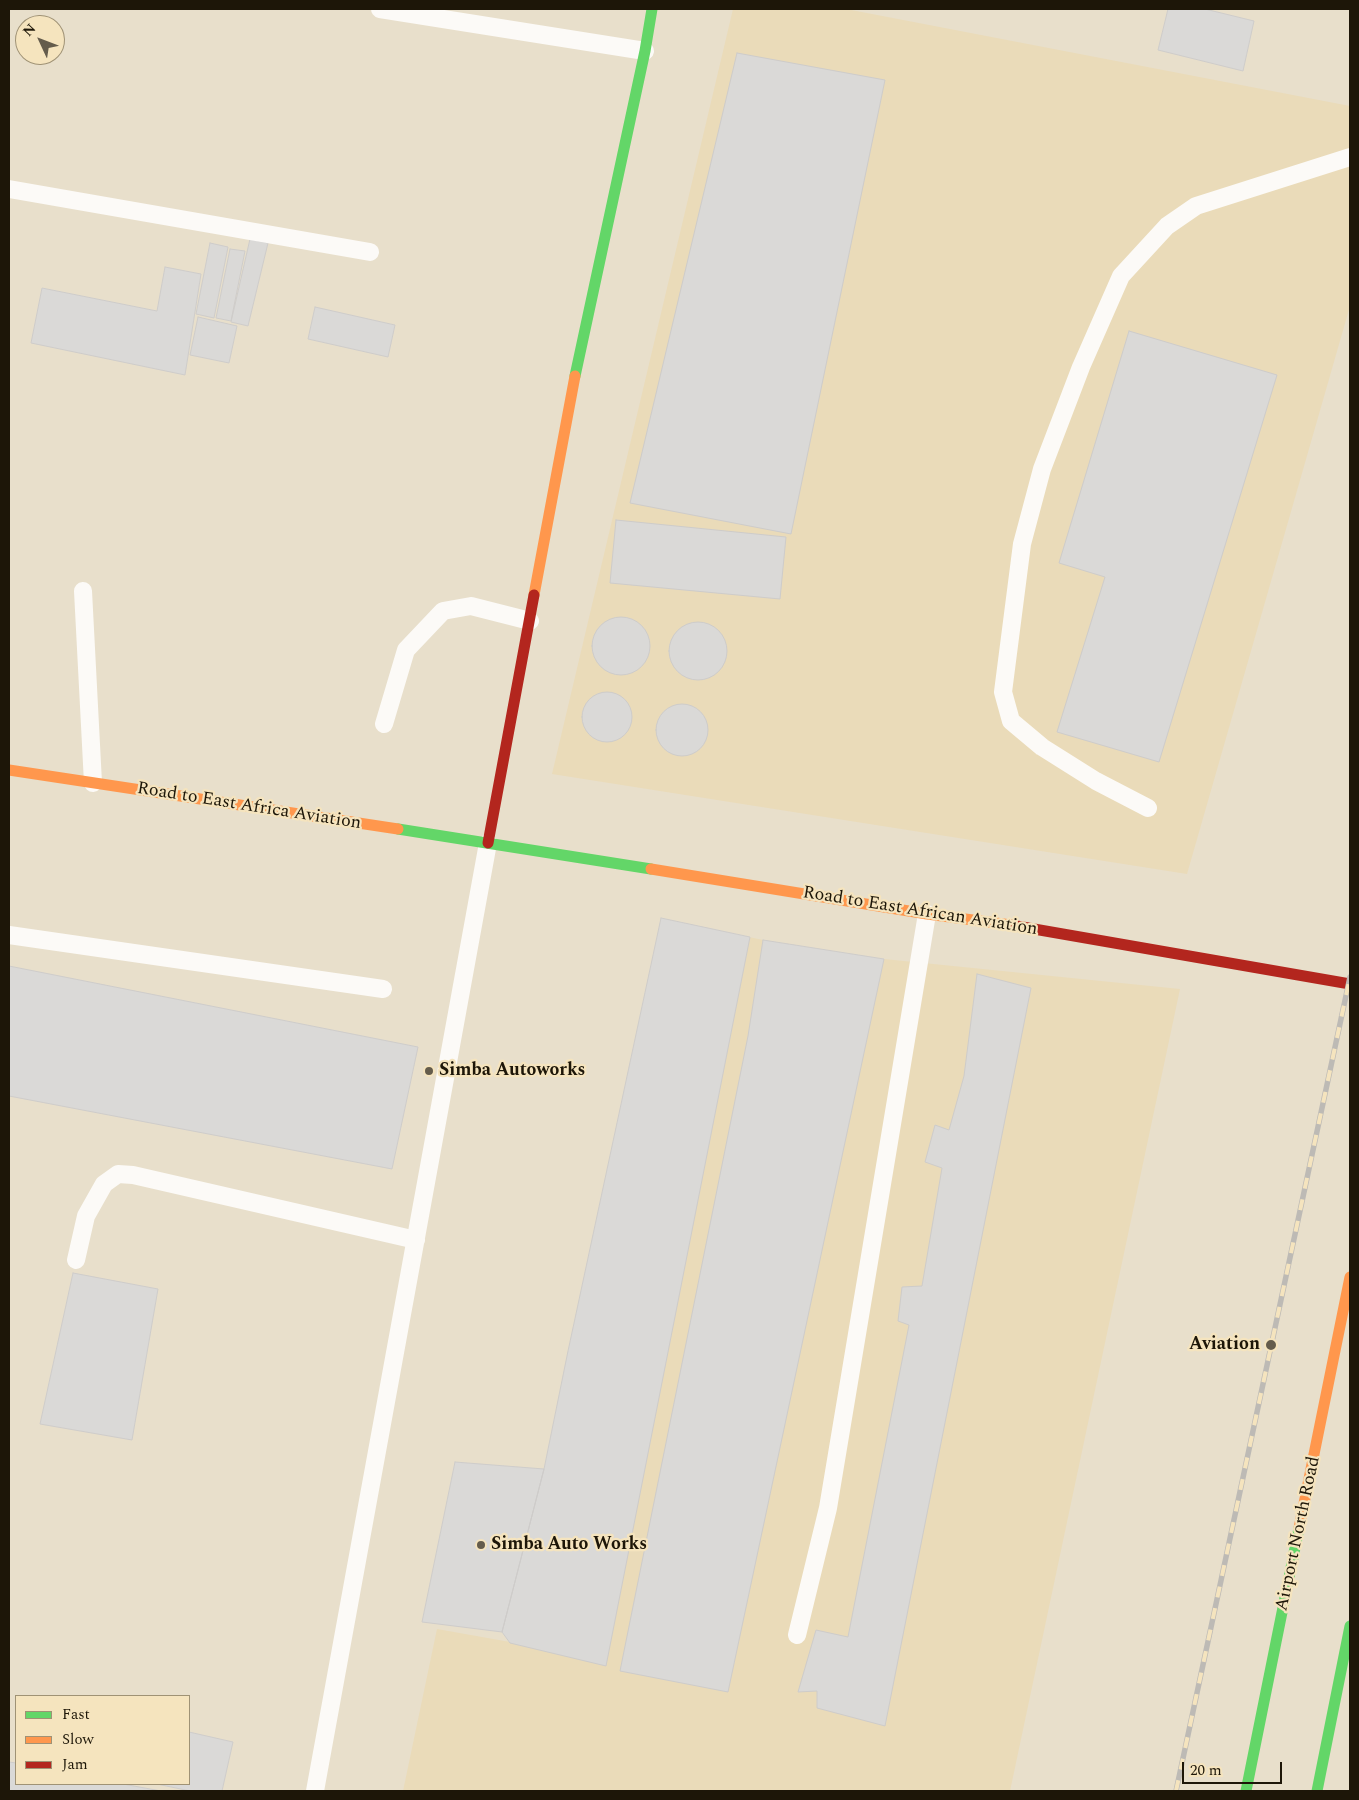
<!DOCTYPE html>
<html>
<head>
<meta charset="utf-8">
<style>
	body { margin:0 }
	#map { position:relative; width:1359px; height:1800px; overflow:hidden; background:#e8dfcb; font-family:Spectral,serif }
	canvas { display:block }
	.frame { position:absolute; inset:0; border:10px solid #1d1608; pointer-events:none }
	.legend { position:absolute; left:15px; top:1695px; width:175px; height:90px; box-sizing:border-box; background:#f5e4be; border:1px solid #9f9275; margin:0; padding:6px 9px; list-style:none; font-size:15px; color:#1d1608 }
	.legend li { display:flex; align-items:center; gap:10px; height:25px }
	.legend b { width:25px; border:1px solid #9f9275 }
	.north { position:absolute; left:15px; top:15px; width:50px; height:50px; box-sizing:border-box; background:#f5e4be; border:1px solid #9f9275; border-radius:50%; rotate:313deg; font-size:14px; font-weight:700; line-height:20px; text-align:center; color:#1d1608 }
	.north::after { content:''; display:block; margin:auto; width:18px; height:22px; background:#645c4c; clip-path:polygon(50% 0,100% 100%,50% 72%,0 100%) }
	.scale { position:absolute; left:1182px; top:1762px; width:100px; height:22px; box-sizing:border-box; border:2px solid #1d1608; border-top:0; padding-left:6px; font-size:15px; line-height:18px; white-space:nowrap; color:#1d1608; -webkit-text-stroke:4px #f5e4be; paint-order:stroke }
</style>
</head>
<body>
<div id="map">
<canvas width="1359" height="1800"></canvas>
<div class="frame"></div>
<ul class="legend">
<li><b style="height:6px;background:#63d668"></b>Fast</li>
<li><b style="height:6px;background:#ff974d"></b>Slow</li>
<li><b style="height:6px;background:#b3261e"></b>Jam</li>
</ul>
<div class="north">N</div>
<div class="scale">20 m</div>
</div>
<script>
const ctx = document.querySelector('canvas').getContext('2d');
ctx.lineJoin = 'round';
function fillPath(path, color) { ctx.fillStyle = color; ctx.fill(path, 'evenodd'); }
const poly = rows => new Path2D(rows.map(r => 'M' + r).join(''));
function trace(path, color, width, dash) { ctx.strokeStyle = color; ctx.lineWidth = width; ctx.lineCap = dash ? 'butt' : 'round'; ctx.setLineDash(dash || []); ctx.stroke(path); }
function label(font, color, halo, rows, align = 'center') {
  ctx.font = font + ' Spectral,serif'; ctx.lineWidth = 4.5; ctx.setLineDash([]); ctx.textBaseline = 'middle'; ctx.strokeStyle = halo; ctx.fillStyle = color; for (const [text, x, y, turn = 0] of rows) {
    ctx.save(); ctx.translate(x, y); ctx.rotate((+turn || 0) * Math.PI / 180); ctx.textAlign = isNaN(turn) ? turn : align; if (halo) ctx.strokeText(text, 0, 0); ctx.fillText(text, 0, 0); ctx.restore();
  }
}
fillPath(poly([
	[733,9,846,9,1350,106,1350,306,1187,874,552,774],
	[661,918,763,940,884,959,1180,989,1010,1791,403,1791,437,1629,510,1642,568,1351]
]), '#eadbb9');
const building = poly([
	[1168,9,1205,9,1254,21,1243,71,1158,50,1168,9],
	[737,53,885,80,791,534,630,503,737,53],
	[250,239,268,243,248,326,231,322,250,239],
	[210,243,228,247,214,318,196,314,210,243],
	[230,249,245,251,231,321,216,318,230,249],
	[165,267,201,274,185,375,31,343,42,288,157,311,165,267],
	[315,307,395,325,388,357,308,339,315,307],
	[198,317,237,326,229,363,190,355,198,317],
	[1129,331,1277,375,1159,762,1057,732,1105,577,1059,563,1129,331],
	[616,520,786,537,780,599,610,583,616,520],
	'592 646a29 29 0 1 1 58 0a29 29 0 1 1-58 0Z',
	'669 651a29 29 0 1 1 58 0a29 29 0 1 1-58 0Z',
	'582 717a25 25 0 1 1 50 0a25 25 0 1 1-50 0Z',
	'656 730a26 26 0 1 1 52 0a26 26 0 1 1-52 0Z',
	[661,918,750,937,606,1666,510,1643,502,1632,544,1469,568,1351,661,918],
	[763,940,884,959,728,1692,620,1671,748,1036,763,940],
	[9,966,418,1047,392,1169,9,1096,9,966],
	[977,974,1031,988,885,1726,817,1708,817,1691,798,1692,816,1630,848,1637,909,1325,898,1321,902,1287,922,1286,942,1168,925,1162,935,1125,949,1130,964,1076,977,974],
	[73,1273,158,1289,132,1440,40,1424,73,1273],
	[455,1462,544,1469,502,1632,422,1622,455,1462],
	[189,1732,233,1742,222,1791,190,1791,157,1784,189,1784,189,1732],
	[9,1762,16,1763,16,1784,123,1784,161,1791,9,1791,9,1762]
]);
fillPath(building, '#dad9d7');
trace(building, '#ceccca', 1);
trace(poly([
	[380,9,645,51],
	[9,189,370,252],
	[83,591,93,783],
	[384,724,406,650,443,611,471,606,530,621],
	[1148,808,1096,781,1042,747,1011,721,1003,692,1022,544,1042,469,1081,367,1121,276,1167,226,1196,206,1350,157],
	[9,935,383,989],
	[76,1260,86,1216,104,1184,118,1174,133,1175,416,1240],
	[797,1635,828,1508,927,914],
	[315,1791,488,843]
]), '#fcfaf7', 18);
trace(poly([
	[575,376,645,51,652,9],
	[398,829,651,869],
	[1246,1791,1299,1528],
	[1317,1791,1350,1626]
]), '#63d668', 11);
trace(poly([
	[534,595,575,376],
	[9,770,398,829],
	[651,869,927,914,1011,925],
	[1299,1528,1350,1277]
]), '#ff974d', 11);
trace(poly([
	[488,843,534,595],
	[1011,925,1350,984]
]), '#b3261e', 11);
const rail = poly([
	[1176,1791,1350,977]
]);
trace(rail, '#bdbab5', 5.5);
trace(rail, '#f5e4be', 4, [11]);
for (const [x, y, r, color] of [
	[429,1071,5,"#645c4c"],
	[1271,1345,6,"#645c4c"],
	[481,1545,5,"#645c4c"]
]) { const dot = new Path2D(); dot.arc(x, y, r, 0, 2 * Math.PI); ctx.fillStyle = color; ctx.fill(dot); trace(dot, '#f5e4be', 2); }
label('18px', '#1d1608', '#f5e4be', [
	["Road to East Africa Aviation",249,807,9],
	["Road to East African Aviation",920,912,9],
	["Airport North Road",1299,1534,-78]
]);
label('bold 18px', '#1d1608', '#f5e4be', [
	["Simba Autoworks",439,1071],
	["Aviation",1260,1345,"right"],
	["Simba Auto Works",491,1545]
], 'left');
</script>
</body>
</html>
